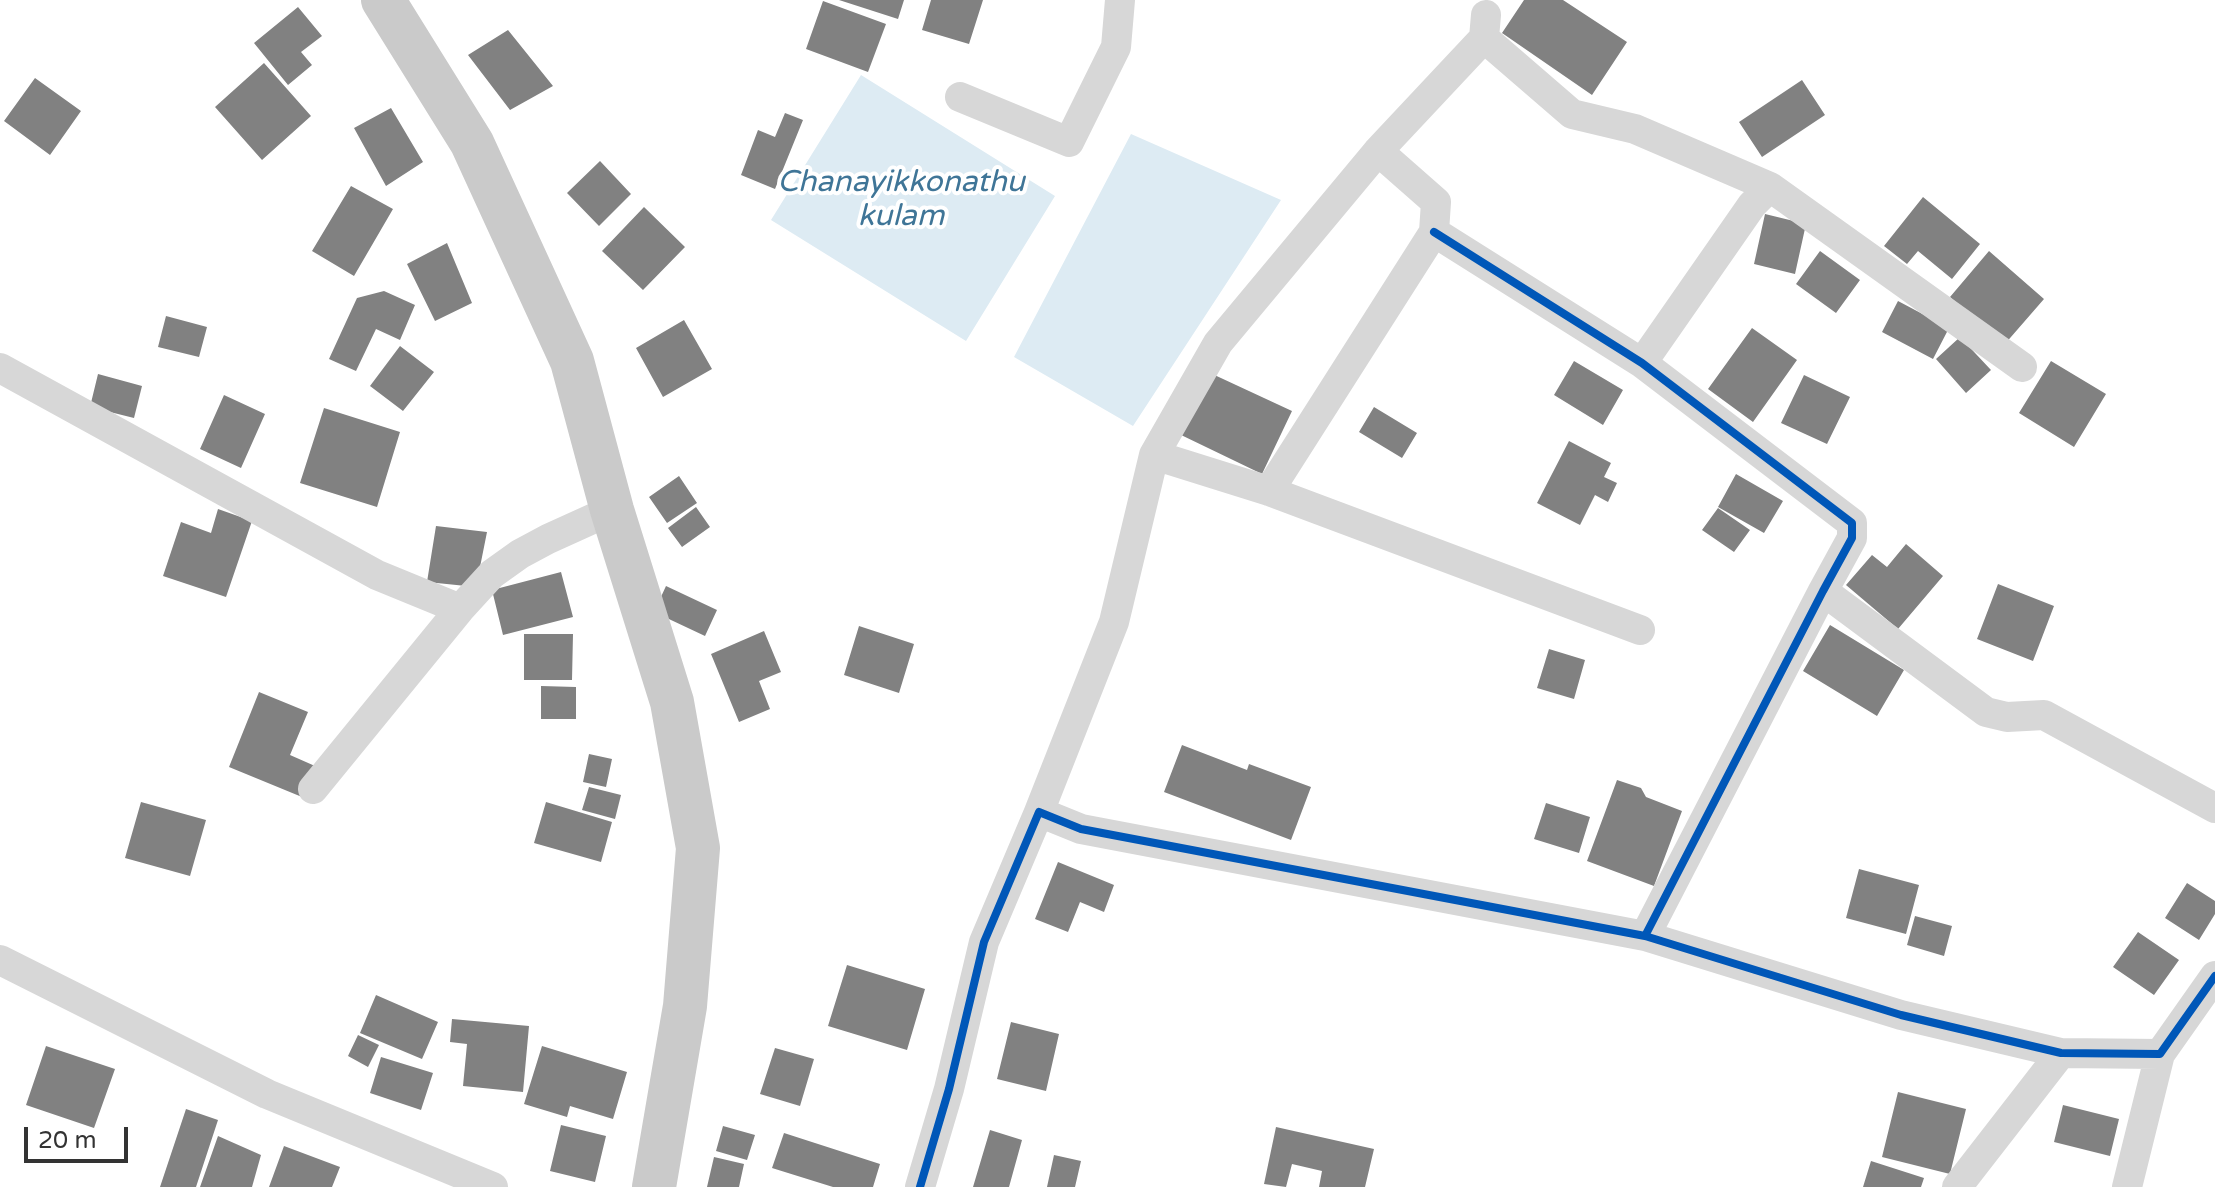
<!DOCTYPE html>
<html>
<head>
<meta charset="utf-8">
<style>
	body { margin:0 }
	#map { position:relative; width:2215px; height:1187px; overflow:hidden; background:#fff; font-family:"Varela Round",sans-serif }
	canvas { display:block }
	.scale { position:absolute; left:24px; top:1127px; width:104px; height:36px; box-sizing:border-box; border:4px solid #333; border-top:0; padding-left:10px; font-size:24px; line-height:28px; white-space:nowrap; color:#333; -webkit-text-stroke:6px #fff; paint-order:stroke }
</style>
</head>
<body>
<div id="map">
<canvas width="2215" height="1187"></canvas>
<div class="scale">20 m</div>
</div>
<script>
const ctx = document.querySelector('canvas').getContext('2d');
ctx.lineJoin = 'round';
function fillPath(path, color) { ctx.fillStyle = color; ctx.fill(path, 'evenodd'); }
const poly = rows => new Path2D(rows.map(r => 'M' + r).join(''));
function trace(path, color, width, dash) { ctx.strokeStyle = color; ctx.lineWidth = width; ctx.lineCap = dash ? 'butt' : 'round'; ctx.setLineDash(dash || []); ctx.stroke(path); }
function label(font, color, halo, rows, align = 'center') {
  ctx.font = font + ' "Varela Round",sans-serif'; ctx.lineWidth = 8; ctx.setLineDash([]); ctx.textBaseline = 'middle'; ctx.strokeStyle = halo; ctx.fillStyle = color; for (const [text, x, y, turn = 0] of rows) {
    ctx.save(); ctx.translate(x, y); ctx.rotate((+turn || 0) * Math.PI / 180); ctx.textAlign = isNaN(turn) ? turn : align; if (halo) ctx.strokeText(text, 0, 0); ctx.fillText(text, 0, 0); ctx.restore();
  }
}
fillPath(poly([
	[861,75,1055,196,966,341,771,220],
	[1131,134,1281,200,1133,426,1014,357]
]), '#ddebf3');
fillPath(poly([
	[839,0,904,0,898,19],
	[931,0,983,0,969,44,922,30],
	[1524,0,1563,0,1627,42,1592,95,1502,33],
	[823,1,886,24,868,72,806,49],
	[298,7,322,36,301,52,312,65,288,85,254,43],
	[508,30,553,86,510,110,468,55],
	[264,63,311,116,262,160,215,107],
	[35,78,81,111,50,155,4,121],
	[1802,80,1825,115,1762,157,1739,122],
	[391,108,423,162,386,186,354,128],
	[785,113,803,120,775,189,741,175,758,130,775,137],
	[600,161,631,194,599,226,567,193],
	[351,186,393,209,354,276,312,251],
	[1923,197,1980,244,1952,279,1918,251,1907,264,1884,246],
	[644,207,685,247,643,290,602,251],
	[1765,214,1806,224,1795,274,1754,264],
	[447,243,472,303,435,321,407,264],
	[1820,251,1860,280,1836,313,1796,284],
	[1989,251,2044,299,2004,345,1950,297],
	[384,291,415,305,400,340,376,329,356,371,329,359,357,298],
	[1898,301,1949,328,1933,359,1882,332],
	[166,316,207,327,199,357,158,347],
	[684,320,712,369,663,397,636,348],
	[1752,328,1797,360,1753,422,1708,389],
	[1960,337,1991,370,1966,393,1936,359],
	[400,346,434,372,403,411,370,386],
	[1574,361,1623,390,1603,425,1554,395],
	[2051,361,2106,394,2074,447,2019,413],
	[1208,372,1292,411,1262,474,1179,434],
	[98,374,142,386,134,418,90,407],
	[1804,375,1850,397,1827,444,1781,423],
	[224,395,265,414,241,468,200,449],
	[1374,407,1417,433,1402,458,1359,432],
	[324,408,400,432,377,507,300,483],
	[1569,441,1611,463,1604,477,1617,483,1608,502,1595,495,1580,525,1537,503],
	[1736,474,1783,501,1764,533,1718,507],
	[679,476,697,503,667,523,649,497],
	[696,507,710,527,682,547,668,528],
	[1718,508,1750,530,1734,552,1702,530],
	[218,509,252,521,226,597,163,576,181,522,211,533],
	[436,526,487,532,476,587,427,582],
	[1906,544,1943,576,1898,629,1846,585,1872,555,1887,567],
	[561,572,573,617,503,635,492,590],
	[1998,584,2054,606,2033,661,1977,639],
	[666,586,717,610,705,636,654,612],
	[1830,625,1904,670,1877,716,1803,671],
	[859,626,914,644,899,693,844,675],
	[764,631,781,672,759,681,770,709,739,722,711,654],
	[524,634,573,634,572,680,524,680],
	[1549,649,1585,660,1574,699,1537,688],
	[541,686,576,687,576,719,541,719],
	[259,692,308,712,290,755,315,766,302,797,229,767],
	[1182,745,1247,770,1249,764,1311,787,1291,840,1164,792],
	[589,754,612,759,606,787,583,782],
	[1617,780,1641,788,1646,797,1682,811,1654,886,1587,861],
	[589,787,621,795,615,819,582,810],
	[141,802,206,820,190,876,125,858],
	[546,802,612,822,601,862,534,843],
	[1546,803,1590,817,1579,853,1534,839],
	[1058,862,1114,885,1104,912,1080,902,1068,932,1035,919],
	[1859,869,1919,885,1906,934,1846,918],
	[2187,883,2215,901,2215,914,2199,940,2165,918],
	[1915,916,1952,926,1944,956,1907,945],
	[2138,932,2179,960,2154,995,2113,967],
	[847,965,925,989,907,1050,828,1026],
	[376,995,438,1022,422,1059,360,1033],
	[452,1019,529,1026,523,1092,463,1086,467,1044,450,1042],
	[1011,1022,1059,1034,1046,1091,997,1079],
	[358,1035,379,1045,368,1067,348,1056],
	[46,1046,115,1069,94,1128,26,1105],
	[542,1046,627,1072,613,1119,570,1106,567,1117,524,1104],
	[775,1048,814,1059,800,1106,760,1094],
	[381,1057,433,1073,421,1110,370,1093],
	[1898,1092,1966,1109,1950,1174,1882,1157],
	[2063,1105,2119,1119,2110,1156,2054,1142],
	[186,1109,218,1120,196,1187,160,1187],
	[561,1125,606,1136,595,1182,550,1171],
	[723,1126,755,1135,747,1160,716,1151],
	[1276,1127,1374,1149,1365,1187,1319,1187,1322,1171,1292,1164,1286,1187,1264,1184],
	[990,1130,1022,1140,1009,1187,973,1187],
	[784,1133,880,1164,873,1187,833,1187,772,1168],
	[218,1136,261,1155,252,1187,200,1187],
	[284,1146,340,1167,332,1187,269,1187],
	[1054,1155,1081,1161,1075,1187,1047,1187],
	[714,1157,744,1164,739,1187,707,1187],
	[1871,1161,1924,1178,1921,1187,1863,1187]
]), '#818181');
trace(poly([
	[1484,38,1572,114,1635,129,1770,187],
	[960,97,1069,142,1116,47,1120,0],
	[1434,232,1642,363,1852,523,1852,538,1823,591,1645,936],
	[1642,363,1752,205,1770,187,2022,367],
	[0,368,377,575,460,609],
	[1154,455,1269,491,1640,630],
	[1269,491,1434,232,1436,202,1378,151],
	[1823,591,1986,712,2007,717,2044,715,2215,808],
	[313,789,460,609,492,574,520,554,548,539,612,510],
	[1039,812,1114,622,1154,455,1218,343,1378,151,1484,38,1486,15],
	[0,960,267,1094,493,1187],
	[920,1187,949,1089,984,942,1039,812,1081,829,1645,936,1901,1015,2061,1053,2160,1054,2215,976],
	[1957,1187,2061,1053],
	[2127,1187,2160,1054]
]), '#d7d7d7', 30);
trace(poly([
	[383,0,472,143,572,361,612,510,672,702,698,848,685,1006,654,1187]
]), '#cacaca', 44);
trace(poly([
	[1434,232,1642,363,1852,523,1852,538,1823,591,1645,936],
	[920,1187,949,1089,984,942,1039,812,1081,829,1645,936,1901,1015,2061,1053,2160,1054,2215,976]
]), '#0057b8', 8);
label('italic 30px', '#3f7597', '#fff', [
	["Chanayikkonathu",901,183],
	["kulam",901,217]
]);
</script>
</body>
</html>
